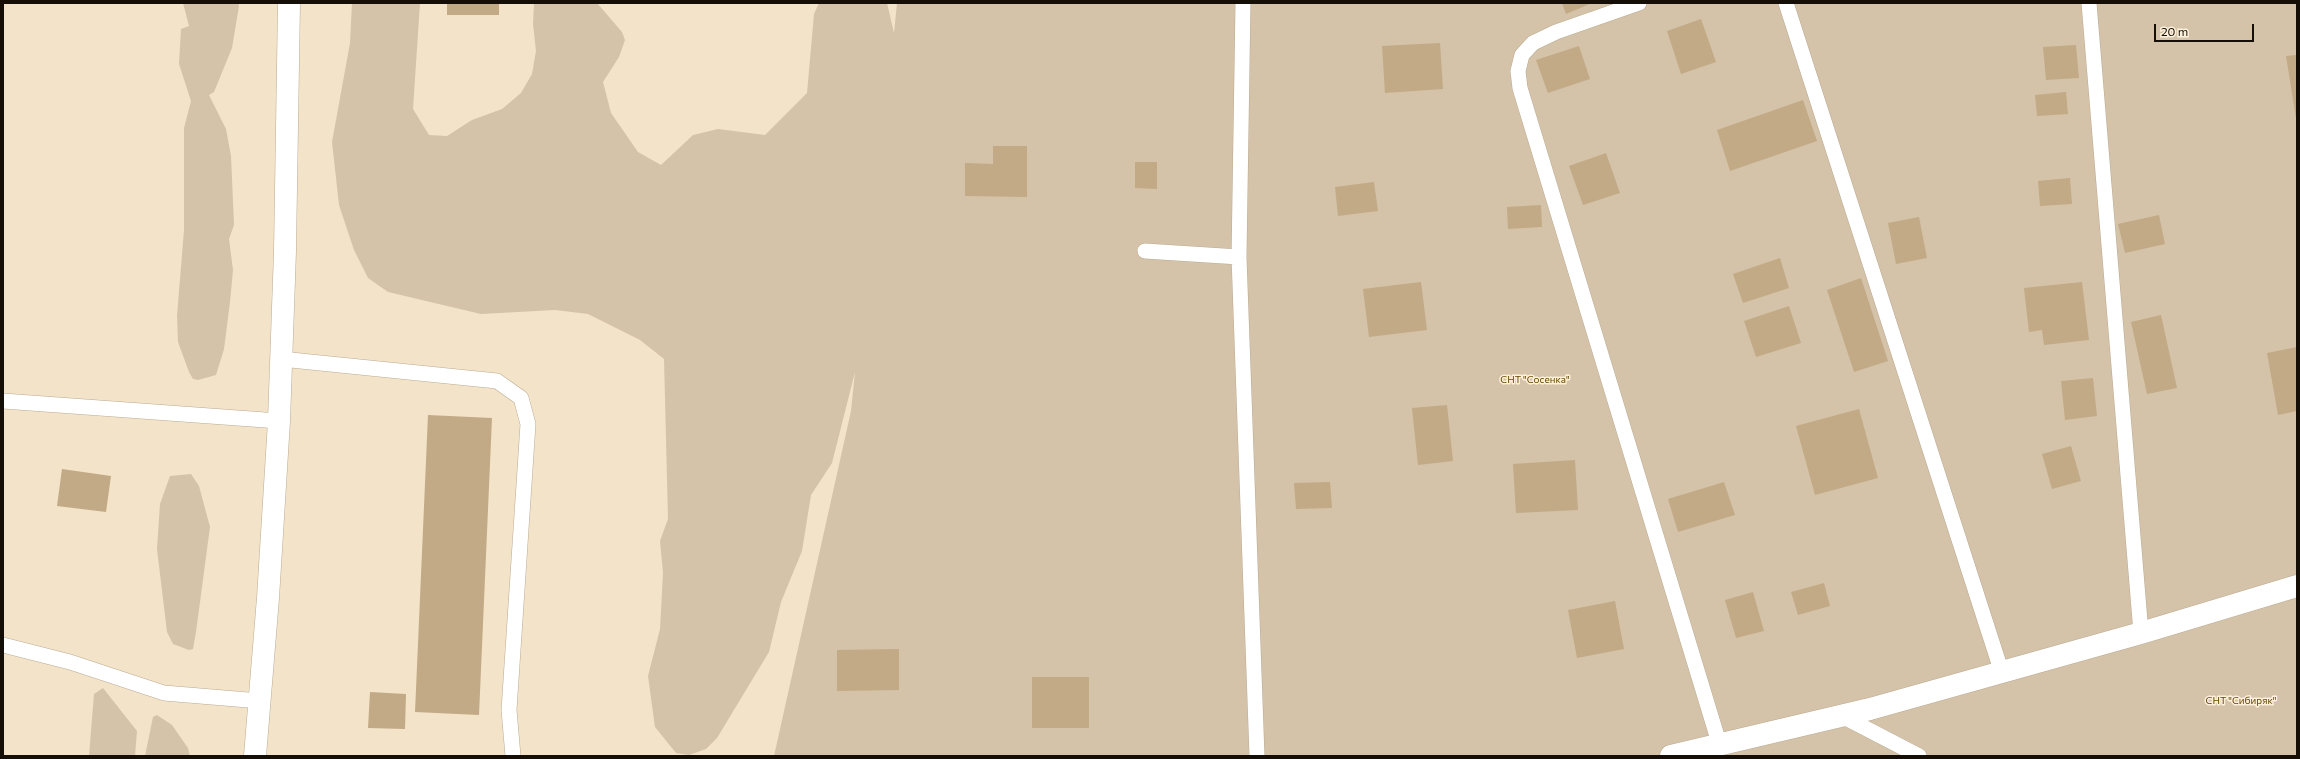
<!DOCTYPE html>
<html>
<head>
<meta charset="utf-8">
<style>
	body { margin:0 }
	#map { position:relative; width:2300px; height:759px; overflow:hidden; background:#f3e3c9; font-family:Commissioner,sans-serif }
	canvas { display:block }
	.frame { position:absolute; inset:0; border:4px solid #140e06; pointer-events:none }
	.scale { position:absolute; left:2154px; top:24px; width:100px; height:18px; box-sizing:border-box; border:2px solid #140e06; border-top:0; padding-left:5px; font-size:12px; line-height:14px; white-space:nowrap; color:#140e06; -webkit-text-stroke:3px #fef1dc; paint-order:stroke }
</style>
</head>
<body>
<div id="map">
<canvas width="2300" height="759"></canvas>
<div class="frame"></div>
<div class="scale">20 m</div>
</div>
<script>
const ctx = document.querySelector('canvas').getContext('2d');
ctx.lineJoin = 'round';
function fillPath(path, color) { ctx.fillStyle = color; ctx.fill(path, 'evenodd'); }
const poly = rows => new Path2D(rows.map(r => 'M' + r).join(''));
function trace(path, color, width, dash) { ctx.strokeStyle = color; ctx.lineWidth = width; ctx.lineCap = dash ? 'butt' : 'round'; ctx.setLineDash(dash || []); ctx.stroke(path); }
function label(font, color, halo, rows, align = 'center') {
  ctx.font = font + ' Commissioner,sans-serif'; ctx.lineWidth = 3; ctx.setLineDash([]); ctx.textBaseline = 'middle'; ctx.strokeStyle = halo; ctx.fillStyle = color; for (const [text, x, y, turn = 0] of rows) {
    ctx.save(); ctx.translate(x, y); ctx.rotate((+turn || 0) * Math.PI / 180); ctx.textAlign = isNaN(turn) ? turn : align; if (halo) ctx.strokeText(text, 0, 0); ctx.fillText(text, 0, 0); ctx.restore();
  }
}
fillPath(poly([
	[183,3,238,3,239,6,232,48,214,92,209,95,226,129,231,156,234,225,229,239,233,270,230,302,224,349,216,375,198,380,193,379,189,372,178,342,177,316,184,230,184,128,191,101,179,64,181,29,189,26],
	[352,3,420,3,413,109,429,135,447,136,472,120,502,109,521,93,532,74,536,51,533,24,534,3,597,3,622,32,625,40,619,57,603,82,611,113,638,152,661,165,693,135,718,129,765,135,807,93,814,14,819,3,887,3,894,33,897,3,2297,3,2297,756,774,756,851,411,855,372,832,463,811,495,802,551,781,602,769,652,717,738,706,749,689,755,676,753,655,727,648,676,660,629,663,573,660,541,668,519,664,359,640,340,588,314,555,310,481,314,388,292,368,278,354,250,339,205,332,142,350,43],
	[191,474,199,486,210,527,196,632,193,649,189,650,173,644,167,632,157,549,160,504,170,476],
	[103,688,137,731,135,756,89,756,94,694],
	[157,715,172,725,188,748,190,756,145,756,153,717]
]), '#d4c3a8');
fillPath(poly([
	[447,3,499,3,499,15,447,15],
	[1562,3,1592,3,1566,14],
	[1701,19,1716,62,1681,74,1667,31],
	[1440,43,1443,89,1385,93,1382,46],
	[2076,45,2079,78,2046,80,2043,47],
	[1579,46,1590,79,1548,93,1536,60],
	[2297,55,2297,118,2296,118,2286,56],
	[2066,92,2068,114,2037,116,2035,95],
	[1803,100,1817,141,1730,171,1717,130],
	[993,146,1027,146,1027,197,965,196,965,163,993,164],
	[1606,153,1620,193,1583,205,1569,166],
	[1135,162,1157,162,1157,189,1135,188],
	[2070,178,2072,204,2040,206,2038,181],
	[1374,182,1378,211,1338,216,1335,187],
	[1541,205,1542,227,1508,229,1507,207],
	[2159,215,2165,244,2125,253,2118,224],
	[1919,217,1927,258,1896,264,1888,223],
	[1780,258,1789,288,1743,303,1733,274],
	[1861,278,1888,361,1854,372,1827,290],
	[1421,282,1427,330,1369,337,1363,289],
	[2082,282,2089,340,2044,345,2042,330,2029,332,2024,288],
	[1789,306,1801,343,1756,357,1744,321],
	[2161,315,2177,388,2147,394,2131,322],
	[2297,347,2297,411,2278,415,2267,353],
	[2093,378,2097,416,2065,420,2061,381],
	[1447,405,1453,461,1418,465,1412,408],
	[1859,409,1878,478,1815,495,1796,426],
	[428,415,492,418,479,715,415,712],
	[2071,446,2081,481,2052,489,2042,454],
	[1575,460,1578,510,1516,513,1513,464],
	[62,469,111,476,106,512,57,506],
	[1330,482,1332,508,1296,509,1294,483],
	[1724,482,1735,515,1678,532,1668,499],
	[1824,583,1830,606,1798,615,1791,592],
	[1753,592,1764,631,1736,638,1725,600],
	[1615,601,1624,649,1577,658,1568,610],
	[899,649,899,690,837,691,837,650],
	[1032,677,1089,677,1089,728,1032,728],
	[370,692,406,694,405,729,368,728]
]), '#c1aa85');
const lane = poly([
	[1639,3,1556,32,1533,43,1522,55,1518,71,1520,88,1720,746],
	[1786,3,2002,673],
	[2089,3,2141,633],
	[1145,251,1239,257,1257,756],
	[1239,257,1243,3],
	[281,359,497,381,521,398,528,424,509,710,513,756],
	[3,401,279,421],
	[3,645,70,662,164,693,260,701],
	[1842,716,1919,756]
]);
const street = poly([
	[1671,756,1870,709,2141,633,2297,586]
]);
const secondary = poly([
	[255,756,268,598,279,421,285,251,289,3]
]);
trace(lane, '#baab92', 16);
trace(street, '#baab92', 23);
trace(secondary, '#baab92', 23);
trace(lane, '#fff', 15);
trace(street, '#fff', 22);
trace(secondary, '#fff', 22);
label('10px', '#664702', '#fef1dc', [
	["СНТ \"Сосенка\"",1535,380],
	["СНТ \"Сибиряк\"",2241,701]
]);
</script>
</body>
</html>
